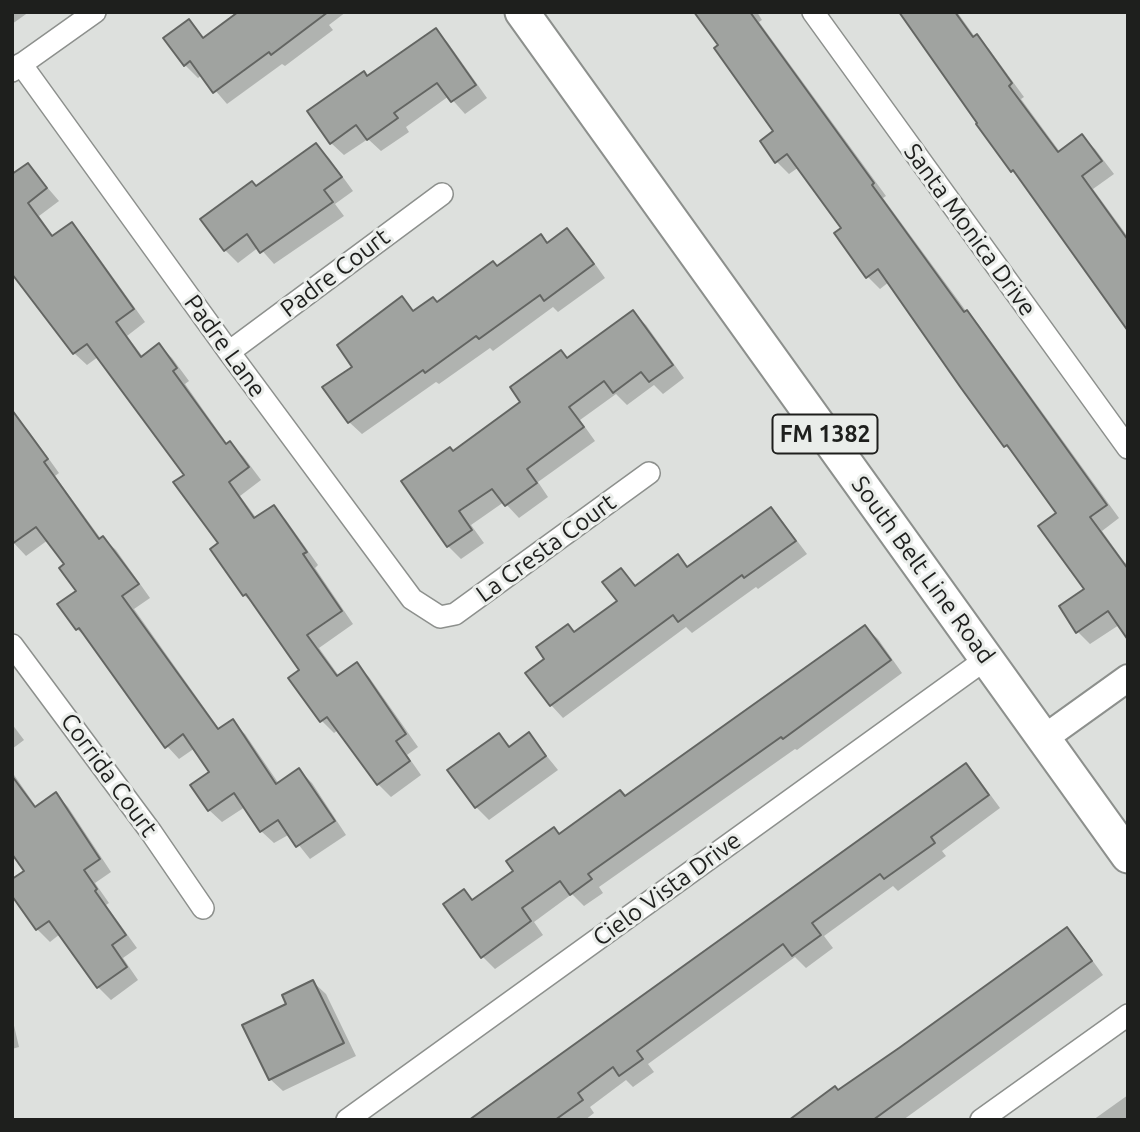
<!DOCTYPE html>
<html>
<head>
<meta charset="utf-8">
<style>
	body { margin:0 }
	#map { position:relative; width:1140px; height:1132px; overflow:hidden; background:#dde0dd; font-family:Ubuntu,sans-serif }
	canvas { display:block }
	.frame { position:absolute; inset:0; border:14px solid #1e1f1d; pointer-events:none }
</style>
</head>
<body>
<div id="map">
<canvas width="1140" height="1132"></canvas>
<div class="frame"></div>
</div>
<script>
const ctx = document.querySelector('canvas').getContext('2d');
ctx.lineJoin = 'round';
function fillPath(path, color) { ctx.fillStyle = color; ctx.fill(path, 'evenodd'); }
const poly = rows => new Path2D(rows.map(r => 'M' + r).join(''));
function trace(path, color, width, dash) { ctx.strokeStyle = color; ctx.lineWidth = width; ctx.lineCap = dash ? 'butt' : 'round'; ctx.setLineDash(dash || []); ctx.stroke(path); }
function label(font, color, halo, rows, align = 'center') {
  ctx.font = font + ' Ubuntu,sans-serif'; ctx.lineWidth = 6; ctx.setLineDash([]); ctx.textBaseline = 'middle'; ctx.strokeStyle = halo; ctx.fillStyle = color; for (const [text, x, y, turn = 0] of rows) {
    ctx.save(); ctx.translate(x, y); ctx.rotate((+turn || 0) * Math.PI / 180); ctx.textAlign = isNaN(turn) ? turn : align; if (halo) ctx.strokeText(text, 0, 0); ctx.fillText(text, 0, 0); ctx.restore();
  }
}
fillPath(poly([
	[12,12,29,12,12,24],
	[241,12,346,12,329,25,333,30,285,66,282,64,227,104,202,75,198,78,185,65,189,21,205,39],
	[696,12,757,12,762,20,759,22,886,196,883,198,966,311,979,325,1119,518,1102,531,1125,563,1128,561,1128,635,1119,625,1090,644,1078,632,1086,589,1059,513,1018,458,1006,446,889,282,880,289,867,276,843,228,799,167,789,174,777,162,776,132],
	[902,12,957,12,975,37,977,36,989,49,1024,97,1021,99,1060,152,1082,136,1095,149,1114,174,1093,189,1128,237,1128,329,1026,184,1012,171,978,124],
	[436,30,448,43,487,98,465,114,449,96,406,127,409,132,381,151,368,139,344,155,331,143],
	[316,145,329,158,353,191,335,204,344,216,274,264,259,247,238,263,225,250],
	[28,165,59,201,39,216,54,237,71,224,84,237,145,322,127,336,143,357,159,345,172,358,189,381,185,384,228,445,230,443,243,456,261,480,240,496,257,519,273,507,286,520,318,565,315,568,353,624,319,648,339,676,356,664,369,677,418,747,407,755,421,775,391,797,378,784,338,730,334,733,321,720,301,671,257,607,244,595,186,475,98,357,87,365,74,353,12,270],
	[567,231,580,243,605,278,558,312,553,307,493,351,490,348,439,384,436,382,362,434,349,422,354,367,402,299,415,312,437,304,497,267,541,236,549,244],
	[633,313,646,325,684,378,663,394,654,385,627,405,616,394,580,420,595,441,538,482,548,497,519,518,504,502,471,525,484,543,461,559,448,546,403,482,453,453,523,402,568,360],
	[15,417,28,430,59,473,55,476,101,539,103,538,116,550,150,598,134,609,220,730,232,722,245,734,279,784,299,770,312,783,346,835,310,859,290,834,274,843,261,831,245,807,222,822,209,810,211,773,195,748,179,759,167,746,90,641,77,629,78,591,66,565,48,540,26,556,12,541],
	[771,509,783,522,807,554,758,589,756,587,692,633,686,627,563,718,551,705,575,634,619,602,621,570,637,587,678,557,689,568],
	[865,627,878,639,902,673,797,750,795,749,599,887,603,893,584,906,572,894,534,922,543,935,495,969,482,956,464,891,474,901,560,835,626,798],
	[12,724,24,740,12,749],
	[529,734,558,770,489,820,476,807,498,735,511,747],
	[966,765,978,778,1000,808,942,851,946,856,898,891,893,886,824,936,833,948,806,968,795,957,648,1064,654,1072,633,1087,626,1080,590,1107,594,1113,585,1120,473,1120],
	[12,772,37,808,56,794,68,807,111,872,95,883,109,903,106,905,137,948,123,958,138,980,111,1000,98,987,60,934,50,942,37,929,12,893,26,871,12,851],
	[1067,930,1079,942,1103,975,903,1120,792,1120,839,1092],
	[313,982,326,994,356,1056,283,1091,270,1079],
	[12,1017,19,1047,12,1049],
	[1128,1095,1128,1120,1093,1120]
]), '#0003');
const building = poly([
	[238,12,328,12,271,55,269,52,213,93,190,61,184,66,163,38,189,19,203,38,238,12],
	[694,12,750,12,874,183,872,185,964,312,967,310,1107,505,1090,517,1128,569,1128,640,1108,611,1076,633,1059,606,1084,589,1038,526,1056,513,1007,445,1004,447,961,388,878,269,866,278,834,233,841,228,787,154,775,163,760,141,773,131,714,48,718,45,694,12],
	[899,12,955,12,973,37,977,34,1012,83,1009,86,1058,152,1082,134,1102,161,1082,176,1128,240,1128,331,1013,170,1011,172,976,124,977,123,899,12],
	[436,28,476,85,451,102,437,83,394,113,398,118,367,140,356,125,330,144,307,111,364,71,367,76,436,28],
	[316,143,342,177,324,190,333,202,260,253,247,234,224,251,200,219,252,181,256,186,316,143],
	[28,163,47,188,28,203,52,236,72,222,134,309,116,322,141,357,159,343,177,368,173,371,226,444,230,441,249,467,229,482,254,518,274,505,307,552,303,554,342,611,307,635,337,676,357,662,406,734,396,741,410,761,377,785,327,717,320,722,288,678,299,670,246,594,243,596,210,549,218,543,173,482,184,475,87,344,73,354,12,274,12,174,28,163],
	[567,228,594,264,544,301,540,295,479,339,476,336,425,373,423,370,348,423,322,387,352,367,337,345,402,296,413,311,433,297,437,302,493,261,497,266,541,234,547,243,567,228],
	[633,310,673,365,649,382,641,372,613,393,604,381,569,407,584,427,527,469,537,483,505,506,492,489,459,511,472,530,447,547,401,481,450,447,453,451,520,402,510,387,561,350,567,358,633,310],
	[12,410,48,459,44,462,99,539,103,536,139,584,122,596,218,729,233,719,276,784,299,768,335,821,296,847,278,820,260,832,234,793,208,811,190,785,209,772,183,734,165,748,79,628,76,630,57,604,76,591,59,568,64,564,36,527,12,544,12,410],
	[771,507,796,541,744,578,742,575,678,622,673,615,550,706,525,673,544,659,536,647,568,624,574,632,617,601,602,582,621,568,635,586,678,554,687,567,771,507],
	[865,625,891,660,783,739,781,737,588,874,592,879,570,895,560,881,522,908,531,921,481,958,443,904,464,889,472,900,513,871,506,861,554,827,559,834,620,790,625,796,865,625],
	[529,732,546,756,475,808,447,770,499,733,509,747,529,732],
	[966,763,989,795,931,837,935,843,884,879,880,874,812,923,821,935,792,956,783,944,637,1051,643,1059,619,1076,613,1067,578,1093,583,1100,555,1120,469,1120,966,763],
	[12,776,35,807,56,792,100,859,84,870,97,889,95,891,126,935,112,945,127,967,97,988,49,921,36,930,12,896,12,879,24,871,12,854,12,776],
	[1067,927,1092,961,873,1120,789,1120,835,1086,838,1090,899,1048,1067,927],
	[313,980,344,1043,269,1080,242,1025,286,1004,282,995,313,980]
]);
fillPath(building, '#a0a3a0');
trace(building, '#636562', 2);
const minor = poly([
	[813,12,1128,448],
	[21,64,229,352,412,599,440,617,455,614,649,473],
	[12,71,95,12],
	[229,352,442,194],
	[12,645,151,832,203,908],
	[347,1120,986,659],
	[981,1120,1128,1015]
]);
const tertiary = poly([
	[1043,739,1128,678]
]);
const primary = poly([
	[522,12,1128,856]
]);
trace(minor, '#8d908d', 24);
trace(tertiary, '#8d908d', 30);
trace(primary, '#8d908d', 37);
trace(minor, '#fff', 21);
trace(tertiary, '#fff', 26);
trace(primary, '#fff', 33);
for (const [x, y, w] of [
	[825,434,105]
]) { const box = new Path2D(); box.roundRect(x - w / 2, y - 19.5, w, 39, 5); ctx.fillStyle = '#eaedea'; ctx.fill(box); trace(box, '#1e1f1d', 2); }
label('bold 23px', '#1e1f1d', null, [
	["FM 1382",825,434]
]);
label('24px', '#1e1f1d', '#eaedea', [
	["Santa Monica Drive",970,230,54],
	["Padre Court",335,273,-37],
	["Padre Lane",225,346,54],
	["La Cresta Court",546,548,-36],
	["South Belt Line Road",923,570,54],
	["Corrida Court",109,775,54],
	["Cielo Vista Drive",667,889,-36]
]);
</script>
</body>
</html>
